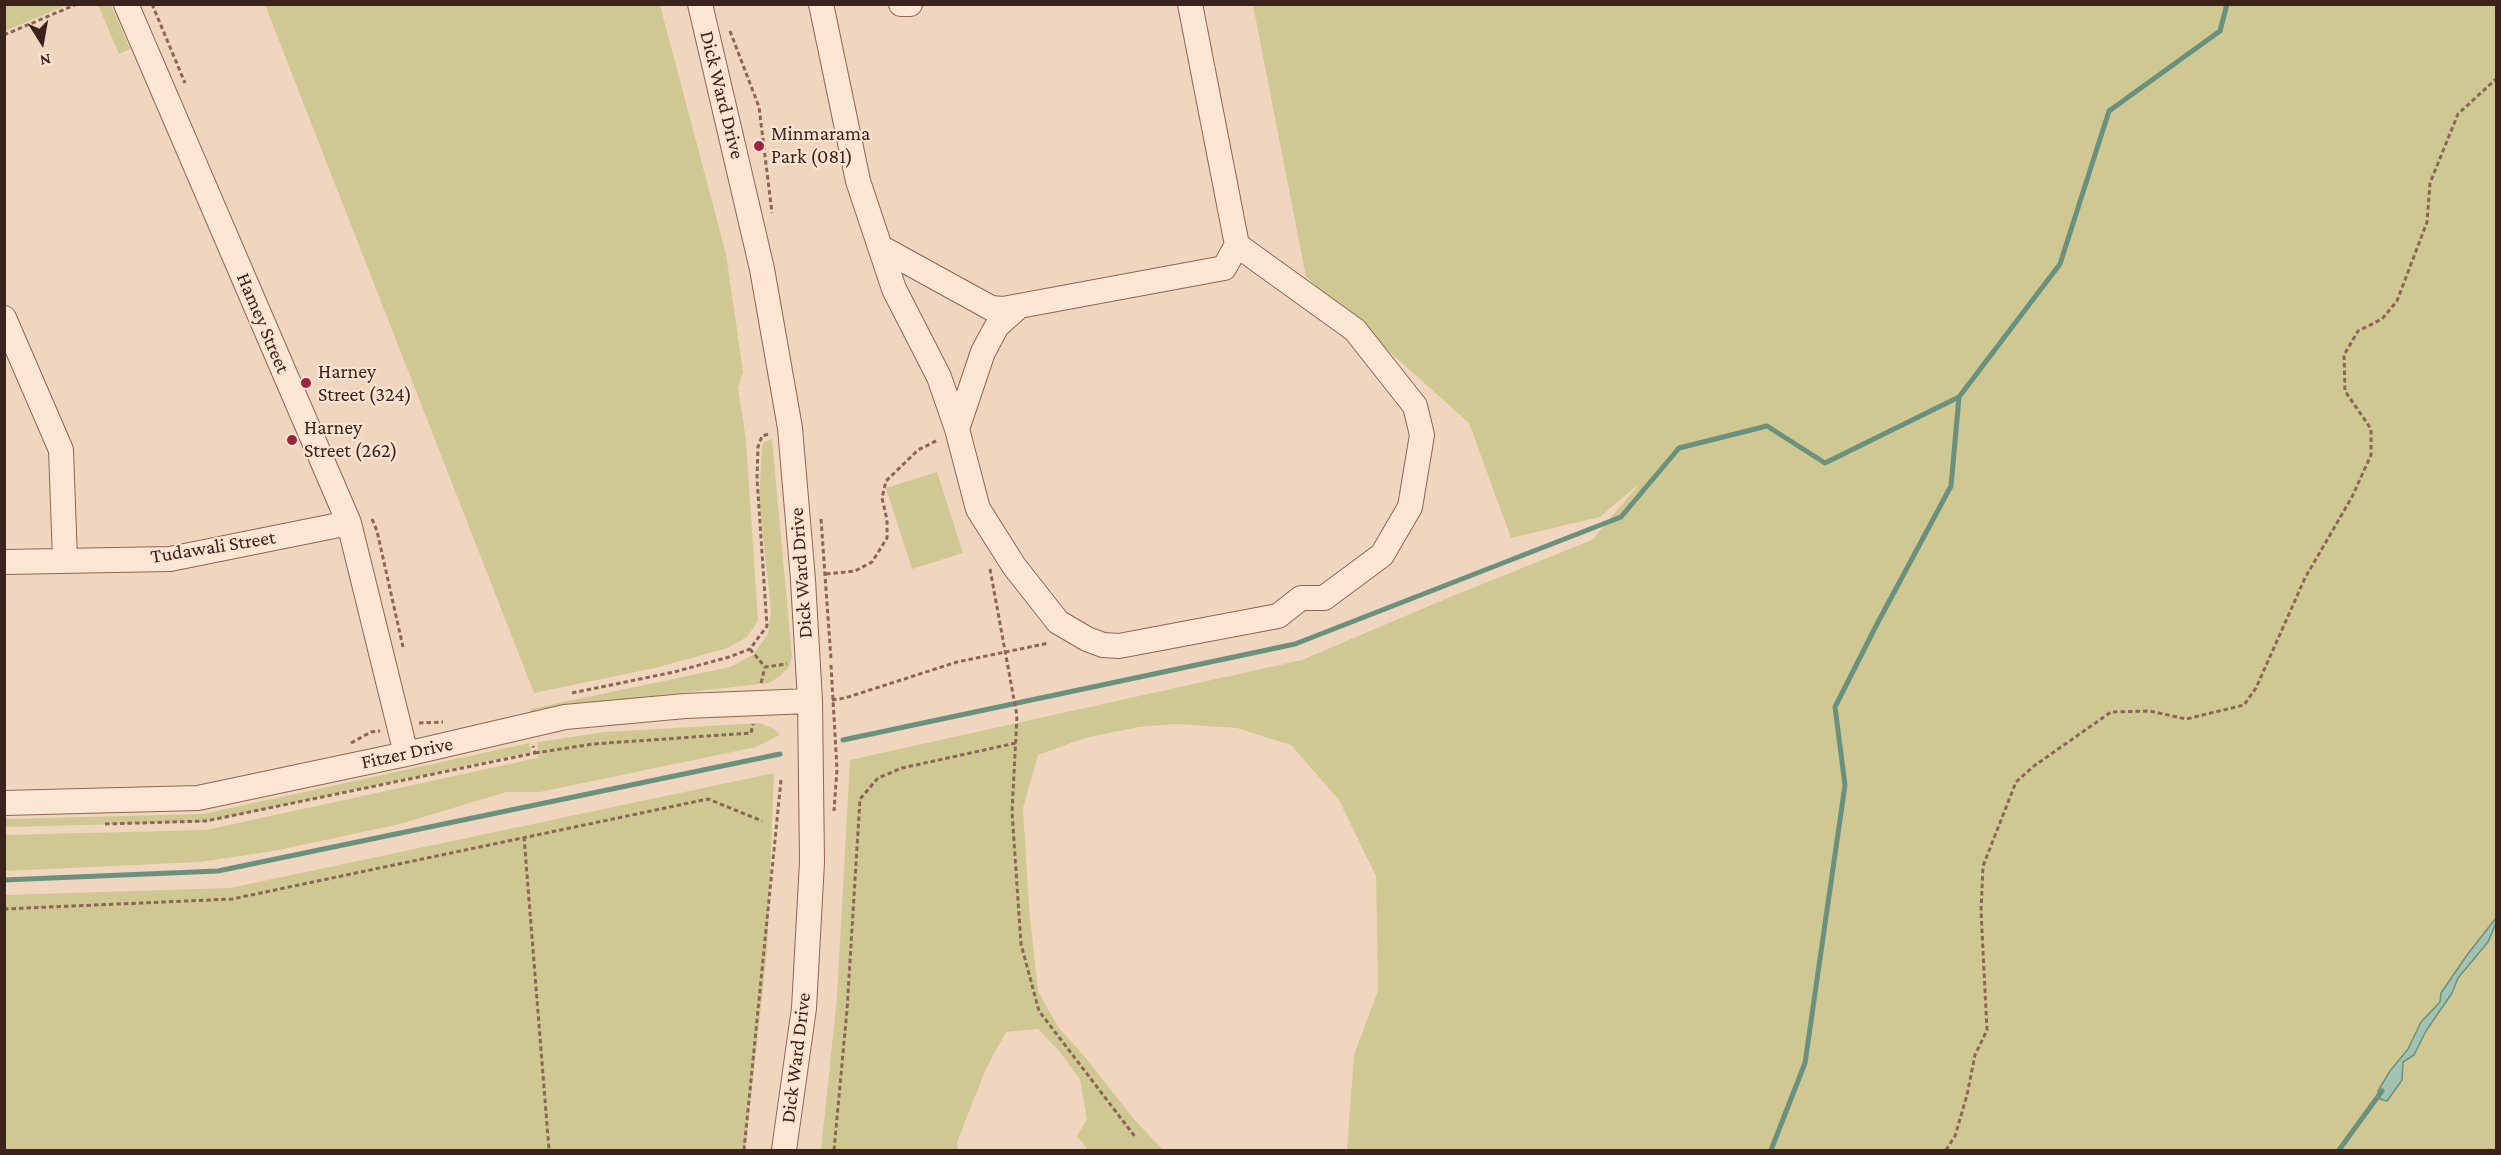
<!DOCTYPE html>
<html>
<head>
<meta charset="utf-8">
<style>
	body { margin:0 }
	#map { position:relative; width:2501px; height:1155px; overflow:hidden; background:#f1d6bf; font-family:"Crimson Pro",serif }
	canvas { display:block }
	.frame { position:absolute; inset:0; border:6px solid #3a231c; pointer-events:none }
	.north { position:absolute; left:12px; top:12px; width:60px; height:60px; -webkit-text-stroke:4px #f8e3d0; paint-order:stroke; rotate:169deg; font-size:16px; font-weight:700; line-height:24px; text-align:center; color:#3a231c }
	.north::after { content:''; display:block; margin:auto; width:21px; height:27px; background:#3a231c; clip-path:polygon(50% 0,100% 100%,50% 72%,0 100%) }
</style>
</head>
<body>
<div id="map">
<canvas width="2501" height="1155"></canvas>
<div class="frame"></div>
<div class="north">N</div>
</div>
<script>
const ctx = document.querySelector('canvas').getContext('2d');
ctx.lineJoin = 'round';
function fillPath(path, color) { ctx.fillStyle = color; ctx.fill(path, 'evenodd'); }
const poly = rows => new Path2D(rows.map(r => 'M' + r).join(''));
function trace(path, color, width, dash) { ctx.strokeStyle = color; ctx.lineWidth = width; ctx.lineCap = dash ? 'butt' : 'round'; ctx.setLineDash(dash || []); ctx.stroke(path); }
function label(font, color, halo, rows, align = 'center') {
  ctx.font = font + ' "Crimson Pro",serif'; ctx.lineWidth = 4.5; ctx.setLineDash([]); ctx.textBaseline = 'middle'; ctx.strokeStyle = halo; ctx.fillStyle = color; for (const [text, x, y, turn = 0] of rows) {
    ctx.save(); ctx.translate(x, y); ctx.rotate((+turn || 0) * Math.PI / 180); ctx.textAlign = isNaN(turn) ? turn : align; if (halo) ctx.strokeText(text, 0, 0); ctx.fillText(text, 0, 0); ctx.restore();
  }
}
fillPath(poly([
	[5,4,67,4,67,5,5,31],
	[98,5,111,5,130,49,119,54],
	[265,5,660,5,726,254,743,372,738,388,746,440,758,621,747,637,728,648,655,668,534,693],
	[1253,5,2496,5,2496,1150,1347,1150,1354,1055,1378,991,1376,876,1339,800,1291,745,1237,728,1176,724,1138,727,1085,738,1038,755,1023,808,1029,907,1038,991,1058,1027,1086,1058,1133,1118,1163,1150,1088,1150,1077,1136,1087,1119,1080,1079,1059,1051,1038,1029,1006,1032,986,1069,972,1104,957,1143,958,1150,821,1150,837,997,850,760,1302,660,1450,597,1592,540,1640,483,1600,517,1511,538,1469,423,1306,277],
	[772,439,792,657,789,667,779,677,769,683,564,706,531,712,530,709,730,667,753,655,768,634,771,610,759,499,762,446,764,442],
	[937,472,963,553,912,569,886,488],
	[760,723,774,729,780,735,756,747,540,792,506,792,400,824,274,851,200,862,5,871,5,835,206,830,537,758,539,754,537,742,606,732],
	[529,743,531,752,205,822,5,827,5,819,203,814],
	[774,773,767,953,745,1150,5,1150,5,895,230,888]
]), '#d0c893');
const water = poly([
	[2496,918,2496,923,2488,942,2458,978,2452,993,2426,1031,2414,1055,2403,1062,2402,1080,2387,1101,2380,1099,2378,1091,2390,1071,2408,1049,2421,1022,2440,1002,2441,993,2467,955,2496,918]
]);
fillPath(water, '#a3c3b2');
trace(water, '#69917e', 1.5);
trace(poly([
	[843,740,1295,644,1621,517,1679,448,1767,426,1825,463,1959,397],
	[4,880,218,871,780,754],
	[1771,1150,1805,1063,1845,785,1835,707,1877,624,1951,486,1959,397,2060,264,2109,111,2220,31,2227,4],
	[2339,1150,2382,1091]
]), '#69917e', 5);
const minor = poly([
	[126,4,349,523,406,754],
	[700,4,762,269,790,428,803,580,810,701,812,862,804,1008,784,1150],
	[821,4,858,181,894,289,939,377,957,429,978,509,1014,566,1058,622,1087,639,1103,645,1119,646,1278,616,1301,598,1324,598,1382,555,1410,507,1422,435,1415,406,1355,330,1237,245],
	[901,4,910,4],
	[880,247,991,308,1003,309,1224,268,1237,245,1190,4],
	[4,318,61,450,65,560],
	[957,429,983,352,997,326,1017,308],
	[4,562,170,559,349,523],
	[4,803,198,798,406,754,565,717,685,706,810,701]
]);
trace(minor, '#8b6656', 26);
trace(poly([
	[152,4,185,83],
	[730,31,759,107,772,213],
	[4,35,77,4],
	[372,519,377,531,403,647],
	[821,519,831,659],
	[990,569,1017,716,1012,812,1021,944,1039,1011,1136,1138],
	[826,574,855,571,872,562,887,538,887,520,882,498,886,481,918,450,938,440],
	[750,649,765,667,787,664],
	[831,665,837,769,834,811],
	[761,683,765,667],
	[572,693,674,672,729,657,750,649,767,626,757,479,758,447,762,436,769,434],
	[832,700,845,698,957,662,1049,643],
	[419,723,443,722],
	[351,743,371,732,380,731],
	[535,753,593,744,751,733,753,724],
	[105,824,206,821,535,753,533,746],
	[524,837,549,1150],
	[4,909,232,899,708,799,762,821],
	[744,1150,781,780],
	[834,1150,847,1010,860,799,878,778,902,768,1016,743],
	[1946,1150,1955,1136,1967,1095,1975,1055,1987,1030,1981,911,1983,866,2016,782,2034,766,2111,712,2150,711,2186,719,2244,705,2256,688,2305,578,2352,497,2371,455,2371,429,2345,391,2344,355,2358,331,2382,319,2397,301,2427,222,2430,183,2458,114,2496,79]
]), '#8b6656', 3, [4.5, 3]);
trace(minor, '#fbe6d3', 24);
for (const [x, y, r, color] of [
	[759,146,6,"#9e2241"],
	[306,383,6,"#9e2241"],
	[292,440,6,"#9e2241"]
]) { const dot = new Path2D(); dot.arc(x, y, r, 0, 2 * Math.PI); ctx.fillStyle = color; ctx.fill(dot); trace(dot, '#f8e3d0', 2); }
label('20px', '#3a231c', '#f8e3d0', [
	["Dick Ward Drive",722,95,76],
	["Hamey Street",263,323,67],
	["Tudawali Street",213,547,-9],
	["Dick Ward Drive",801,573,-94],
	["Fitzer Drive",407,753,-12],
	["Dick Ward Drive",796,1058,-83]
]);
label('20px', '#3a231c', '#f8e3d0', [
	["Minmarama",771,134],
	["Park (081)",771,157],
	["Harney",318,372],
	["Street (324)",318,395],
	["Harney",304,428],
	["Street (262)",304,451]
], 'left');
</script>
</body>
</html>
